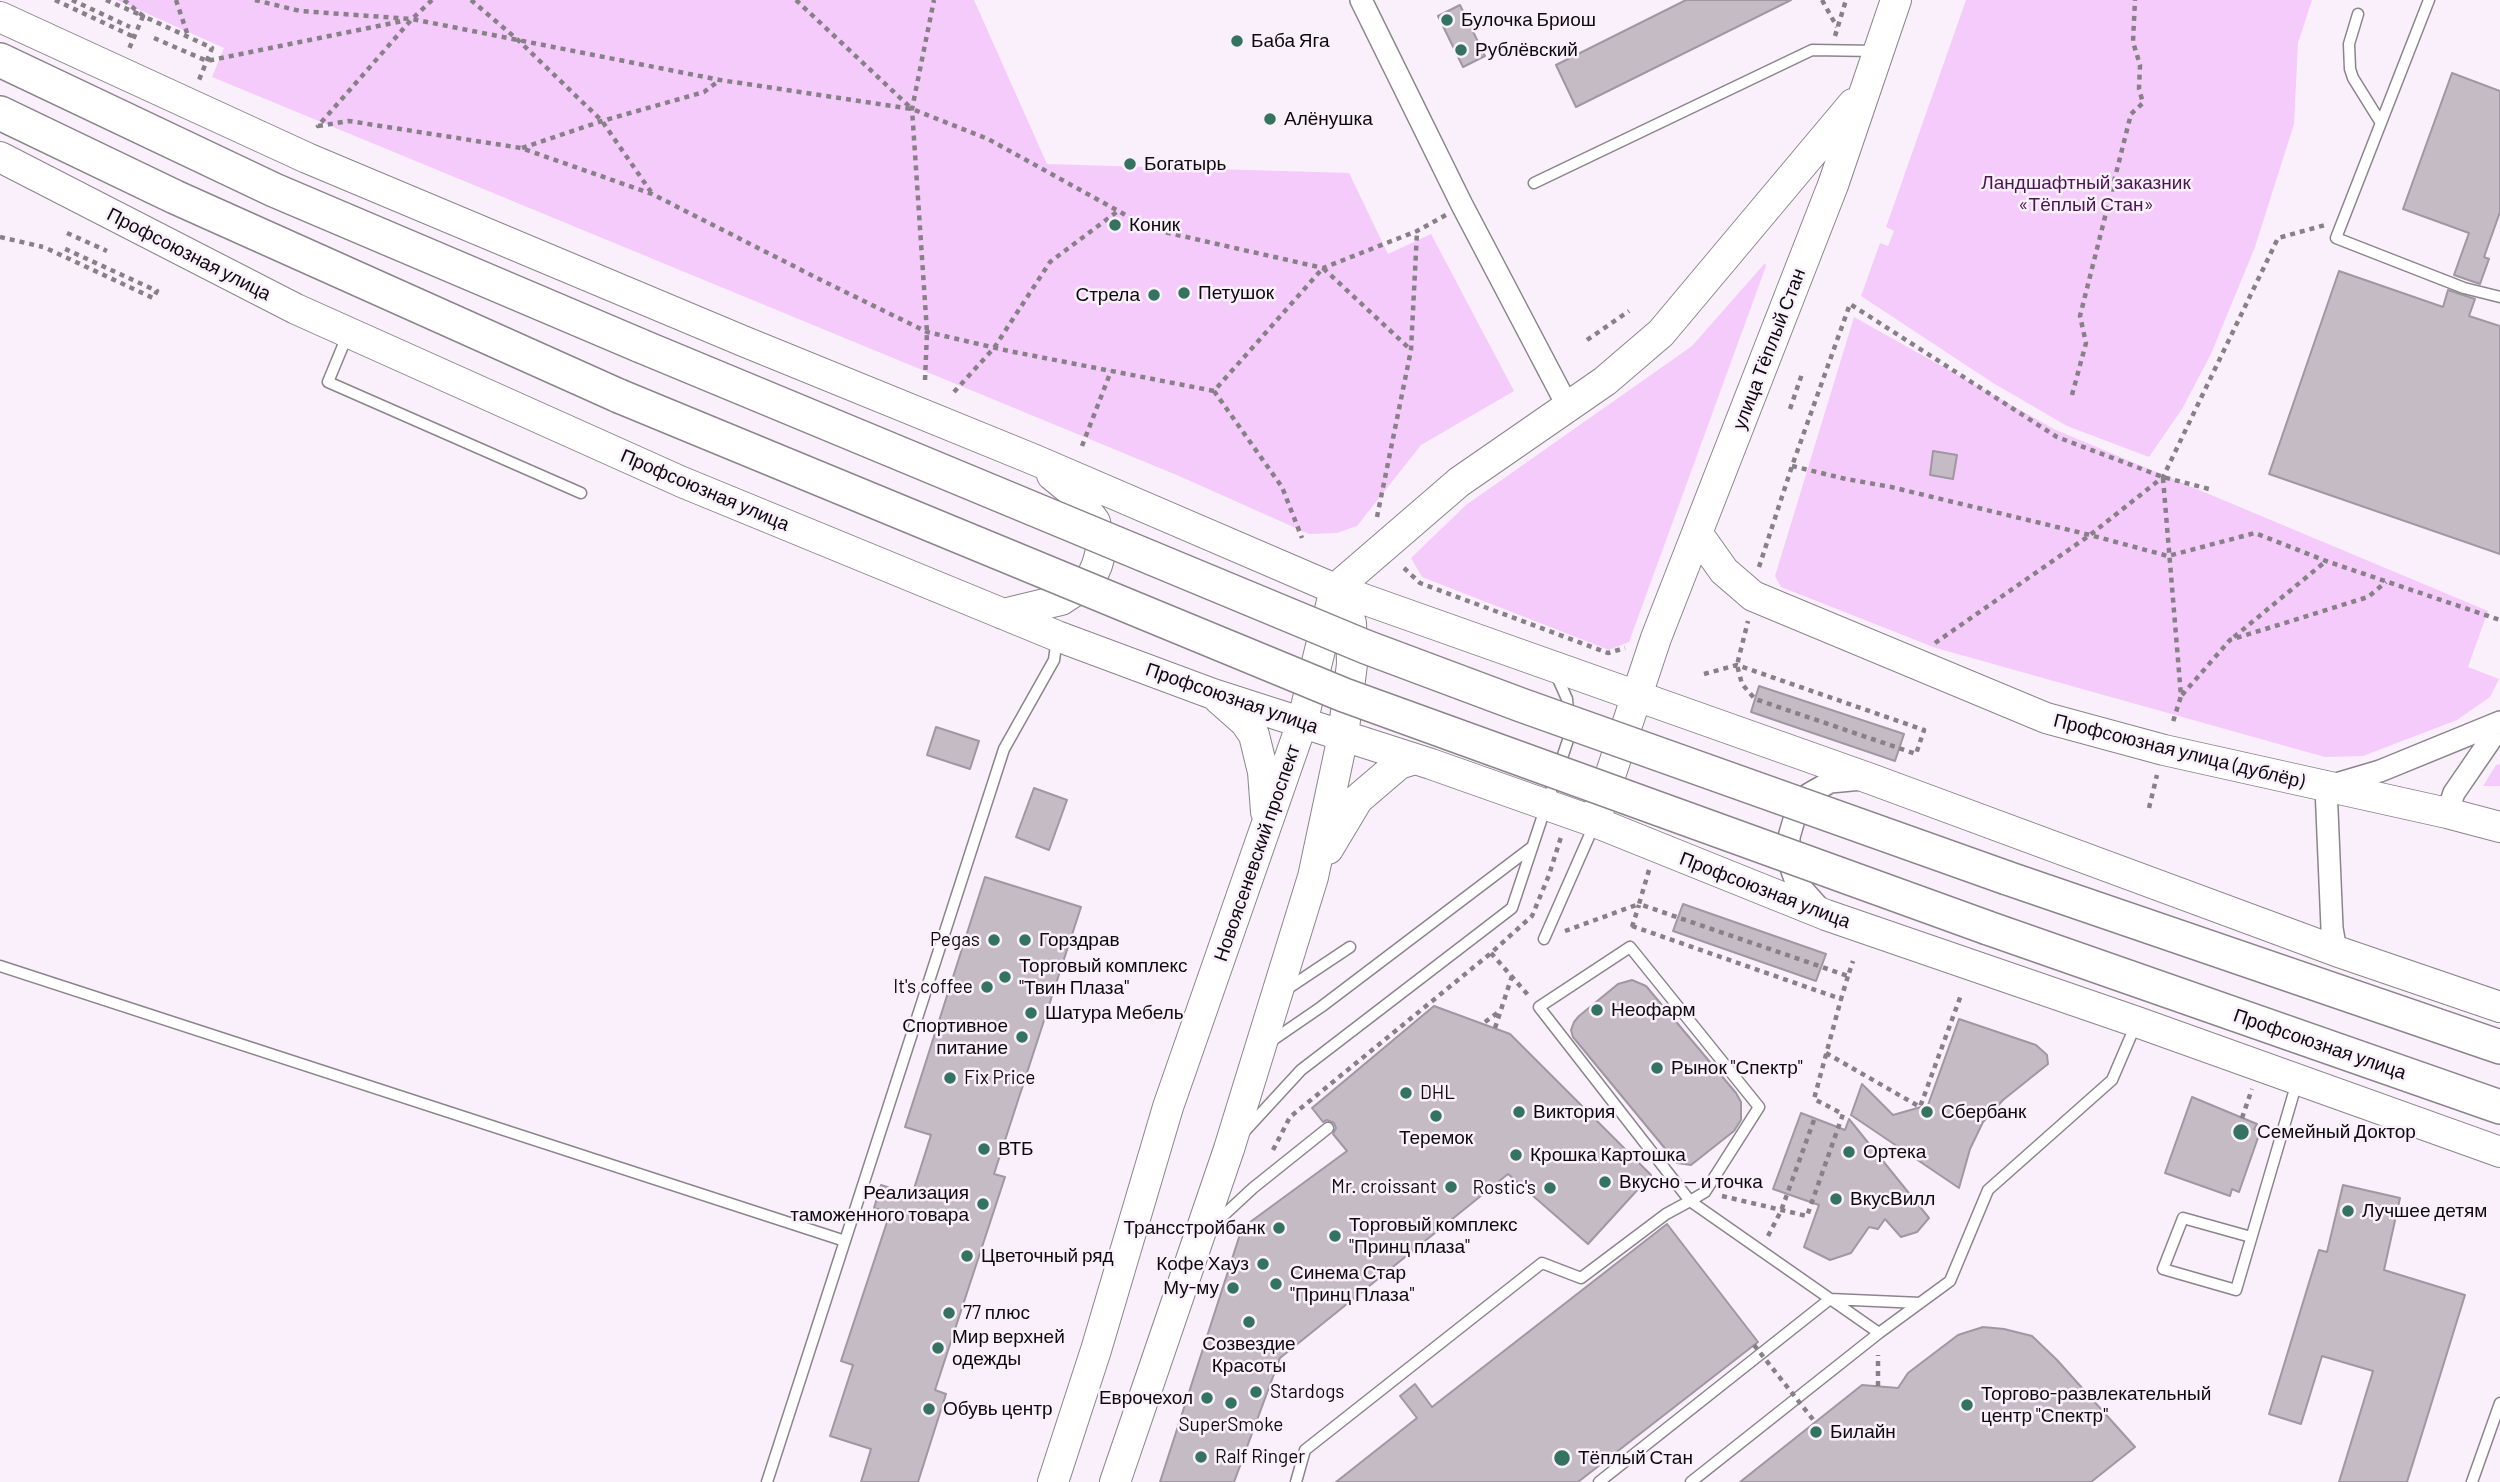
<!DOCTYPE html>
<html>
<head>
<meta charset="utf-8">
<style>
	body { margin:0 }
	canvas { display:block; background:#faf0fb }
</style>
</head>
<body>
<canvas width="2500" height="1482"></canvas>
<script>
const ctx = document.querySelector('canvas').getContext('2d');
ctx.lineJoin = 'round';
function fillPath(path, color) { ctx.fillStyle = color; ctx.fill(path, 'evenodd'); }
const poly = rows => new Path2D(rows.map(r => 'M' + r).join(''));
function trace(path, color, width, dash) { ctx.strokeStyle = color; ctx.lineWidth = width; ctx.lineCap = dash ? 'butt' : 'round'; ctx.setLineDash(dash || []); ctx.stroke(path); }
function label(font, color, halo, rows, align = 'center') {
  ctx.font = font + ' Barlow,sans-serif'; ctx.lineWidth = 5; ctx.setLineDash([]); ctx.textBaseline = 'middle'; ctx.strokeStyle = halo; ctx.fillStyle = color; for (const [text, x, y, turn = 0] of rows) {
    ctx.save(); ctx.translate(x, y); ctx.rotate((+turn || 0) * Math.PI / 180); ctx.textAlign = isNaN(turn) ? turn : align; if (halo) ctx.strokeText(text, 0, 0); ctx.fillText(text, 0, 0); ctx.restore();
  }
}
fillPath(poly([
	[117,0,974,0,1047,164,1349,173,1388,254,1431,234,1514,391,1421,445,1357,526,1337,533,1309,534,1179,476,212,77,224,48],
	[1966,0,2312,0,2298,43,2294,124,2255,247,2211,354,2182,409,2149,457,2067,426,1993,383,1861,296,1880,243,1888,246,1894,231,1886,227],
	[1765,263,1766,266,1629,642,1609,650,1422,577,1411,558,1466,505,1692,346],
	[1854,317,2056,430,2488,611,2468,667,2499,679,2490,697,2457,720,2363,756,2325,757,1936,648,1781,587,1775,576],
	[2500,764,2500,786,2483,786,2496,765]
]), '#f5cbfc');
const building = poly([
	[1686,0,1791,0,1576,107,1556,65,1686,0],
	[1460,5,1485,56,1463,67,1438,16,1460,5],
	[2452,73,2500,91,2500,212,2484,257,2489,259,2480,284,2454,275,2469,233,2403,209,2452,73],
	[2339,271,2443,307,2448,290,2475,299,2469,316,2500,326,2500,554,2269,474,2339,271],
	[1933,451,1957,455,1953,479,1930,475,1933,451],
	[1759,686,1904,734,1895,761,1751,712,1759,686],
	[936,727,979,741,970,769,927,755,936,727],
	[1034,788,1067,800,1049,850,1016,837,1034,788],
	[985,877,1081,907,994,1174,1005,1177,935,1390,946,1394,918,1482,861,1482,871,1449,830,1436,853,1365,841,1361,890,1213,874,1208,881,1185,912,1195,931,1135,905,1127,985,877],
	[1683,904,1826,954,1816,981,1673,931,1683,904],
	[1632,980,1646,986,1736,1093,1741,1102,1741,1120,1734,1131,1691,1165,1677,1163,1573,1037,1571,1030,1574,1022,1579,1016,1618,984,1632,980],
	[1434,1006,1510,1034,1651,1175,1588,1244,1508,1174,1280,1358,1234,1482,1160,1482,1242,1228,1347,1151,1333,1134,1336,1128,1334,1123,1327,1120,1323,1122,1312,1108,1434,1006],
	[1959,1019,2036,1045,2047,1055,2048,1064,2003,1100,1983,1122,1970,1149,1959,1188,1851,1115,1862,1084,1893,1115,1928,1105,1959,1019],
	[2192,1097,2257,1124,2254,1129,2260,1132,2239,1192,2232,1189,2230,1196,2165,1173,2192,1097],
	[1801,1113,1845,1130,1849,1119,1929,1218,1917,1232,1901,1237,1885,1219,1878,1229,1869,1227,1851,1253,1830,1260,1804,1247,1819,1205,1773,1189,1801,1113],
	[2343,1185,2400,1198,2384,1270,2465,1295,2407,1482,2339,1482,2373,1371,2322,1356,2301,1424,2269,1414,2319,1250,2327,1252,2343,1185],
	[1667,1224,1758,1342,1578,1482,1336,1482,1417,1418,1400,1396,1415,1384,1432,1407,1667,1224],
	[1983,1327,2004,1329,2032,1336,2057,1360,2135,1447,2091,1482,1740,1482,1862,1385,1898,1388,1908,1373,1958,1335,1983,1327]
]);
fillPath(building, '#c4bbc5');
trace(building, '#9f97a1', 2);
const lane = poly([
	[2429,0,2336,238,2464,288,2500,297],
	[2358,14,2349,44,2350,69,2353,78,2381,123],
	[1534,183,1812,50,1876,51],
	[347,336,328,382,581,493],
	[1544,939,1595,823],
	[1630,947,1759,1107,1705,1192,1690,1201,1539,1007,1630,947],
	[0,966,845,1241],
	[1284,991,1350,947],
	[1270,1042,1321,1007,1532,847],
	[1243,1133,1301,1070,1512,908,1570,734,1567,699,1555,672],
	[1211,1227,1253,1188,1328,1128],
	[2251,1237,2183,1218,2163,1269,2236,1290,2297,1082],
	[767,1482,1004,749,1054,660,1057,638],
	[1296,1482,1305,1450,1542,1263,1581,1278,1666,1214,1690,1201,1879,1333],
	[1599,1482,1830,1299,1920,1303],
	[1691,1482,1879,1333,1950,1281,1988,1190,2112,1080,2136,1024],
	[2472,1482,2500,1403]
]);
const street = poly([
	[1361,0,1462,205,1567,405],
	[2447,813,2454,793,2500,726],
	[1821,910,1796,882,1789,862,1789,837,1796,813,1809,794,1830,782,1862,779],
	[2336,951,2332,928,2326,787,2380,771,2500,722]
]);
const secondary = poly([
	[0,17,307,158,743,341,1035,460,1335,589,1871,779,2336,951,2500,1007],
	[0,157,296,309,682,482,1057,636,1213,694,1431,764,1595,822,1826,915,2137,1022,2500,1152],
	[1697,533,1724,571,1753,596,2046,718,2164,750,2447,813,2500,827],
	[1335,589,1459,482,1605,381,1661,333,1853,104],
	[1003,614,1061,600,1090,581,1097,565,1101,551,1095,522,1074,493,1052,475],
	[1219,699,1245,722,1254,735,1263,772,1266,812],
	[1598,812,1656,638,1833,185,1896,0],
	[1328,849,1358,799,1399,764,1415,759],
	[1053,1482,1096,1350,1168,1107,1302,723,1335,589],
	[1115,1482,1229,1149,1313,877,1343,736,1352,664,1351,623,1335,589]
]);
const primary = poly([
	[0,60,274,190,641,346],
	[0,113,175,197,619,396],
	[2007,878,2500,1047],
	[1988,928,2500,1107]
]);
trace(lane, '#8c848d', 13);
trace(street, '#8c848d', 24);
trace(secondary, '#8c848d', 32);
trace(primary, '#8c848d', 36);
trace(poly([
	[55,0,134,37],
	[72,0,130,27],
	[106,0,143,16,129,49],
	[124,0,143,16,212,48,199,80],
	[176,0,188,36],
	[255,0,300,11,412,19,720,80,912,109,988,139,1151,229,1323,268,1417,231,1446,215],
	[432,0,412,19,318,126,349,121,521,148,652,194,821,280,927,332,1009,351,1214,391,1323,268,1411,350],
	[471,0,518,40,602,121,651,192],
	[796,0,912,109],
	[1822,0,1837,27],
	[1835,36,1846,0],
	[154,38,207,61,403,21],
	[522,148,602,121,704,92,720,80],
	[67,233,107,251],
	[0,237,43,247],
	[48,249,153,298,157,291,61,247],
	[1587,340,1629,311],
	[925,380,927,332,912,109,934,0],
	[1214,391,1282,487,1302,538],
	[954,392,994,348,1050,262,1118,211],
	[2072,395,2086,343,2080,316,2131,114,2143,103,2139,89,2140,65,2133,42,2135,0],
	[1790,409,1802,374],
	[1082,446,1111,371],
	[1792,466,1846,479,1891,487,2090,535,2168,556,2255,533,2326,561,2500,620],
	[2163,478,2181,696,2172,725],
	[1377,517,1411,350,1417,232],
	[1759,567,1792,466,1850,304,2057,437,2163,477,2209,489],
	[1404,568,1420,583,1608,653,1625,648],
	[2234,637,2326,561],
	[1935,643,2090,535,2163,477,2278,238,2325,225],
	[1704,674,1737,665,1924,730,1916,754,1755,699,1742,684,1737,665,1748,621],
	[2182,695,2230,640,2368,597,2386,582],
	[2149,808,2157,775],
	[1649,870,1639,904,1848,976,1853,961],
	[1632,926,1841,999,1848,976],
	[1632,927,1639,905],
	[1565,931,1639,904],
	[1491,953,1529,996],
	[1485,1022,1500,1011],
	[1495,1028,1512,976],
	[1826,1053,1920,1107,1961,995],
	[2242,1118,2252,1089],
	[1273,1150,1290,1117,1491,953,1532,916,1549,875,1561,837],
	[1722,1196,1807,1216,1843,1114,1814,1099,1841,999],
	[1768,1236,1781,1211,1814,1120],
	[1878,1386,1878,1355]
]), '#878087', 4.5, [5, 5]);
trace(lane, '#fff', 10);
trace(street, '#fff', 21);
trace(secondary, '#fff', 30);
trace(primary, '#fff', 33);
const primaryBridge = poly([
	[641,346,1366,647,1521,705,2007,878],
	[619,396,1344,695,1988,928]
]);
trace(primaryBridge, '#8c848d', 36, []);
trace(poly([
	[1754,1345,1815,1422]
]), '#878087', 4.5, [5, 5]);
trace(primaryBridge, '#fff', 33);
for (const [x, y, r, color] of [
	[1447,20,7,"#347360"],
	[1237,41,7,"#347360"],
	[1461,50,7,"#347360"],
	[1270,119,7,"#347360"],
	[1130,164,7,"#347360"],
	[1115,225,7,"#347360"],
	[1184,293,7,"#347360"],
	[1154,295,7,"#347360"],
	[994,940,7,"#347360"],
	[1025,940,7,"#347360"],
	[1005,977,7,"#347360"],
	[987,987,7,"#347360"],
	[1597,1010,7,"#347360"],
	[1031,1013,7,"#347360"],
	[1022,1037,7,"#347360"],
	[1657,1068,7,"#347360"],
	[950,1078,7,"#347360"],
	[1406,1093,7,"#347360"],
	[1519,1112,7,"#347360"],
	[1927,1112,7,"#347360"],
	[1436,1116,7,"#347360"],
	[2241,1132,9,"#347360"],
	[984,1149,7,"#347360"],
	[1849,1152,7,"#347360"],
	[1516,1155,7,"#347360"],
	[1605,1182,7,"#347360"],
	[1451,1187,7,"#347360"],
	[1550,1188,7,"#347360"],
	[1836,1199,7,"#347360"],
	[983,1204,7,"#347360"],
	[2348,1211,7,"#347360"],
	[1279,1228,7,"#347360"],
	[1335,1236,7,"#347360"],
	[967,1256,7,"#347360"],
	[1263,1264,7,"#347360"],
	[1276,1284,7,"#347360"],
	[1233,1288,7,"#347360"],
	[949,1313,7,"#347360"],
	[1249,1322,7,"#347360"],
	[938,1348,7,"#347360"],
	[1256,1392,7,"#347360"],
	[1207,1398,7,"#347360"],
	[1231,1403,7,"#347360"],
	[1967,1405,7,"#347360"],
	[929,1409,7,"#347360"],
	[1816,1432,7,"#347360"],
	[1201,1457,7,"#347360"],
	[1562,1458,9,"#347360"]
]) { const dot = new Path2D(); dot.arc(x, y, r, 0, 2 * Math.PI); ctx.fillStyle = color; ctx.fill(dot); trace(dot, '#faf0fb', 2.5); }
label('19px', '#0d0a0d', '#faf0fb', [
	["Булочка Бриош",1461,20],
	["Баба Яга",1251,41],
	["Рублёвский",1475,50],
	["Алёнушка",1284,119],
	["Богатырь",1144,164],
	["Коник",1129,225],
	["Петушок",1198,293],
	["Стрела",1140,295,"right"],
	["Pegas",980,940,"right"],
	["Горздрав",1039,940],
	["Торговый комплекс",1019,966],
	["\"Твин Плаза\"",1019,988],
	["It's coffee",973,987,"right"],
	["Неофарм",1611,1010],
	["Шатура Мебель",1045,1013],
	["Спортивное",1008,1026,"right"],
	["питание",1008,1048,"right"],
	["Рынок \"Спектр\"",1671,1068],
	["Fix Price",964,1078],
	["DHL",1420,1093],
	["Виктория",1533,1112],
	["Сбербанк",1941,1112],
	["Семейный Доктор",2257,1132],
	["Теремок",1436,1138,"center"],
	["ВТБ",998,1149],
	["Ортека",1863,1152],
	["Крошка Картошка",1530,1155],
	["Вкусно — и точка",1619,1182],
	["Mr. croissant",1437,1187,"right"],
	["Rostic's",1536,1188,"right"],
	["Реализация",969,1193,"right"],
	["таможенного товара",969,1215,"right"],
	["ВкусВилл",1850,1199],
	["Лучшее детям",2362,1211],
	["Торговый комплекс",1349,1225],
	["\"Принц плаза\"",1349,1247],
	["Трансстройбанк",1265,1228,"right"],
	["Цветочный ряд",981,1256],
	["Кофе Хауз",1249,1264,"right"],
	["Синема Стар",1290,1273],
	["\"Принц Плаза\"",1290,1295],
	["Му-му",1219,1288,"right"],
	["77 плюс",963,1313],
	["Мир верхней",952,1337],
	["одежды",952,1359],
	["Созвездие",1249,1344,"center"],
	["Красоты",1249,1366,"center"],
	["Stardogs",1270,1392],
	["Торгово-развлекательный",1981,1394],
	["центр \"Спектр\"",1981,1416],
	["Еврочехол",1193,1398,"right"],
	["Обувь центр",943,1409],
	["SuperSmoke",1231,1425,"center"],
	["Билайн",1830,1432],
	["Ralf Ringer",1215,1457],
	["Тёплый Стан",1578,1458]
], 'left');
label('19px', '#4a1553', '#faf0fb', [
	["Ландшафтный заказник",2086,183],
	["«Тёплый Стан»",2086,205]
]);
label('19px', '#0d0a0d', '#faf0fb', [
	["Профсоюзная улица",189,254,27],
	["улица Тёплый Стан",1769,349,-69],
	["Профсоюзная улица",705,490,23],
	["Профсоюзная улица",1232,698,19],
	["Профсоюзная улица (дублёр)",2179,751,14],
	["Новоясеневский проспект",1257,853,-71],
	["Профсоюзная улица",1765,890,21],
	["Профсоюзная улица",2320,1044,19]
]);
</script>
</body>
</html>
